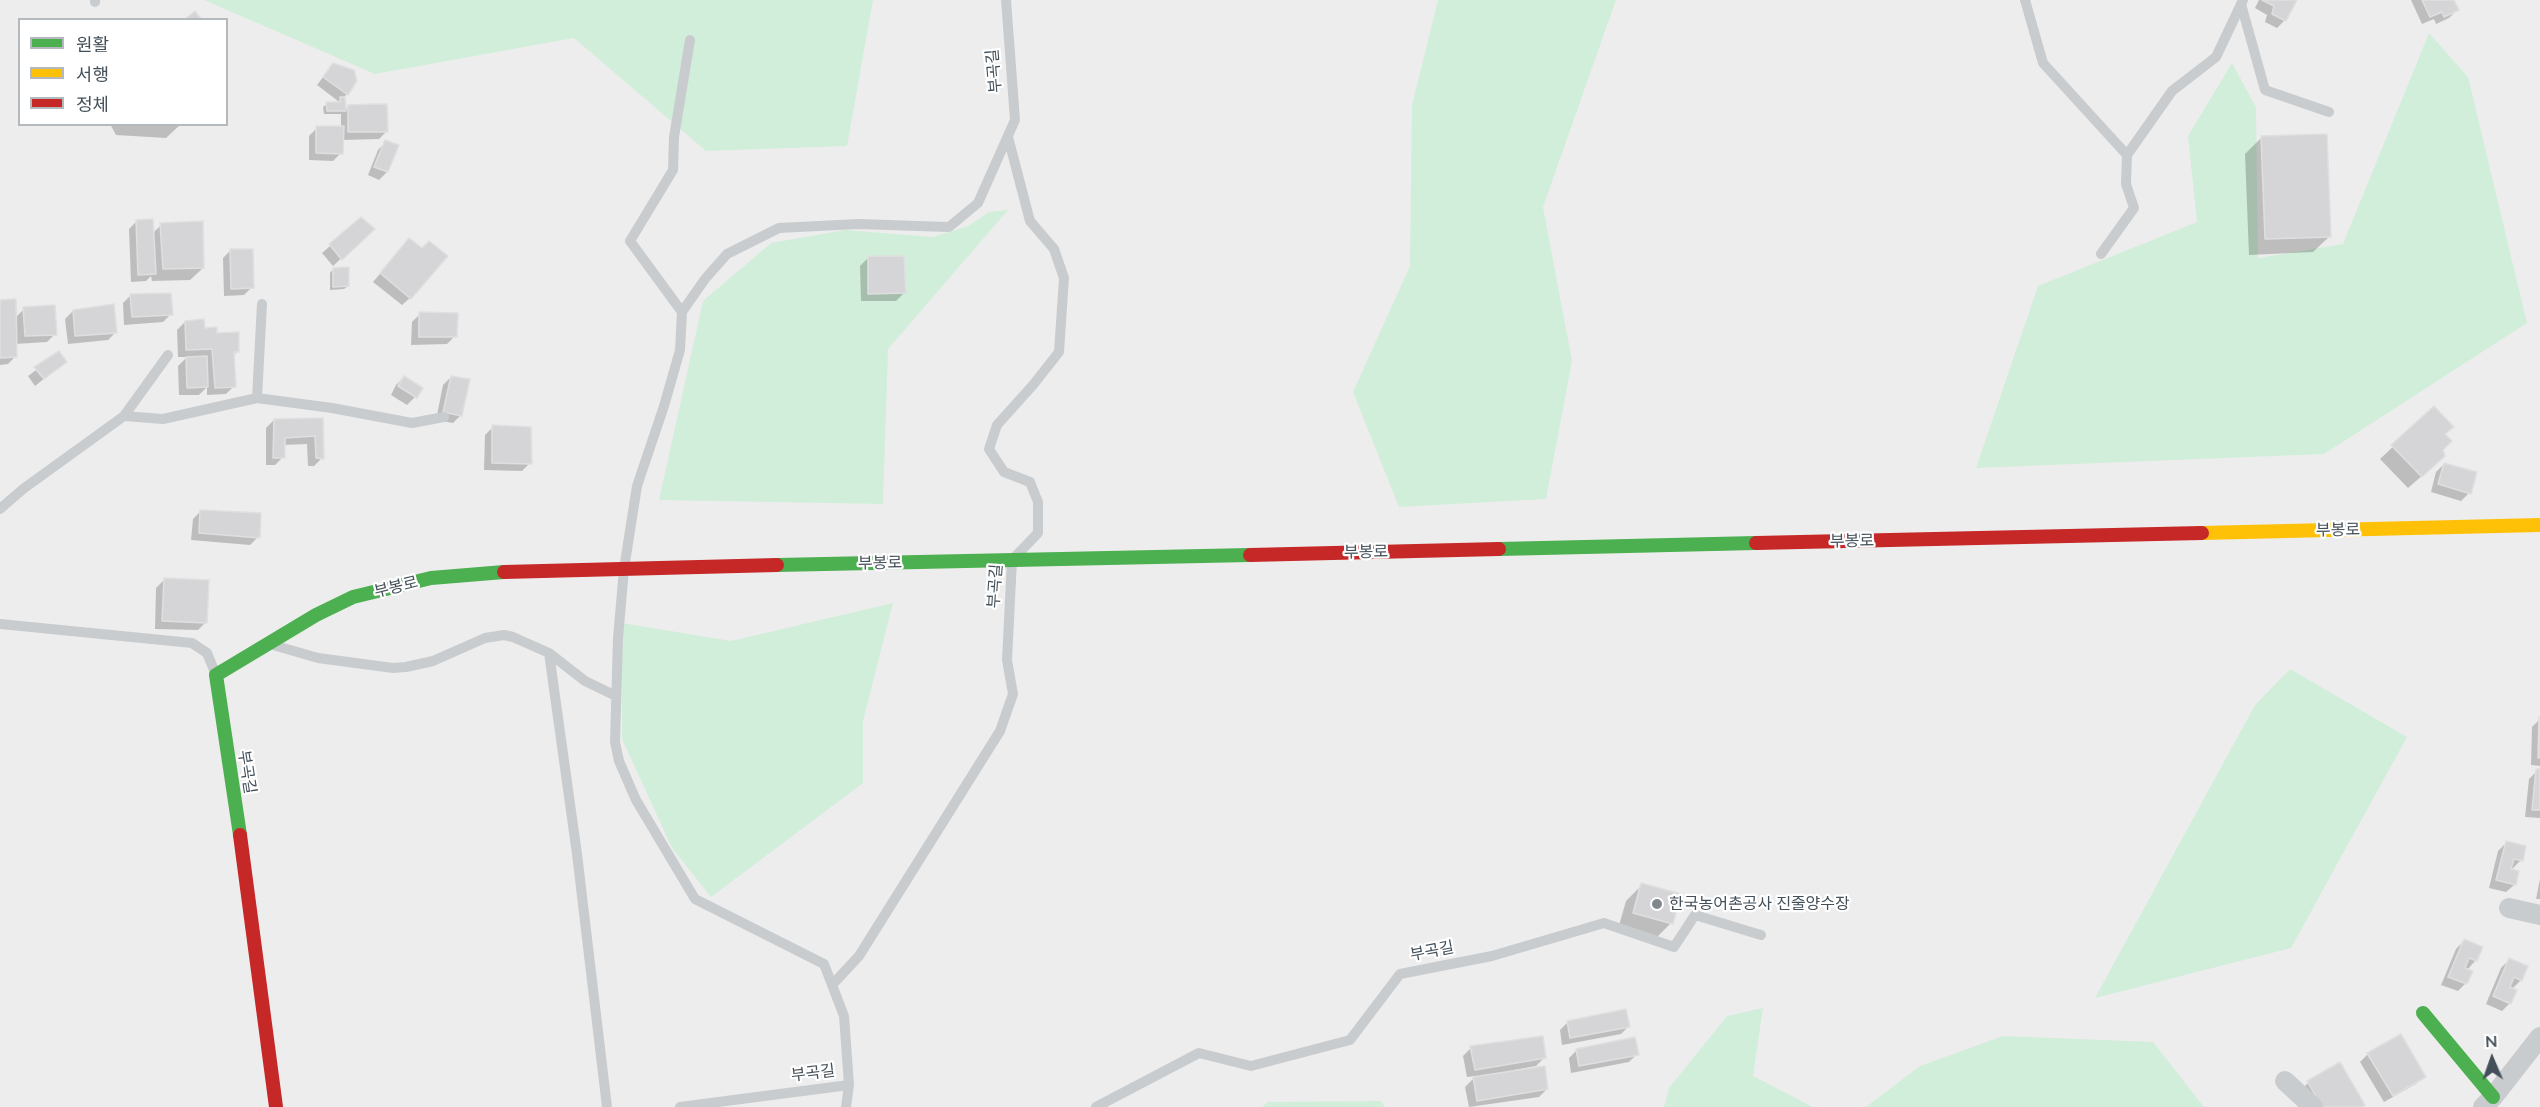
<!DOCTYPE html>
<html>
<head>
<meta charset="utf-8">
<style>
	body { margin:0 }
	#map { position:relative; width:2540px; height:1107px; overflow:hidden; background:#eeeded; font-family:Lato,"Noto Sans KR",sans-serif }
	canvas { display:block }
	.legend { position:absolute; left:18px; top:18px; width:210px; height:108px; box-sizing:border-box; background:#fff; border:2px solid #b4b9bd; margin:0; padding:8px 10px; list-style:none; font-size:18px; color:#445059 }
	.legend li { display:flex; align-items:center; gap:12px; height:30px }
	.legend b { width:30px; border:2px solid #b4b9bd }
	.north { position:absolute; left:2462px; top:1029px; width:60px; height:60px; -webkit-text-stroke:4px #fff; paint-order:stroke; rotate:358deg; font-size:16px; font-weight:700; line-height:24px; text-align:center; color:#445059 }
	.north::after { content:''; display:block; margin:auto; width:21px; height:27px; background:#445059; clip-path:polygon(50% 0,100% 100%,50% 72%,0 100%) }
</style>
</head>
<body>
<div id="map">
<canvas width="2540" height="1107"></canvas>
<ul class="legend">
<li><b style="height:8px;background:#4caf50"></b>원활</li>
<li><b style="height:8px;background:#ffc107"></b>서행</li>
<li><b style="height:8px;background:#c62828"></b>정체</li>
</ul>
<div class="north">N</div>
</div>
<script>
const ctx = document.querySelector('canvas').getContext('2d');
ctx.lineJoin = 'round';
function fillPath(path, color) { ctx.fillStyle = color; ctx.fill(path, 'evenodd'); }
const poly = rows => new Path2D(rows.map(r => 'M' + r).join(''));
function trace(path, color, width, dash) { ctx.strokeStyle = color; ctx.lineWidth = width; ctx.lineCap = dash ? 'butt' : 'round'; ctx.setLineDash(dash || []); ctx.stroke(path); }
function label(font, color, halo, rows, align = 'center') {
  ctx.font = font + ' Lato,"Noto Sans KR",sans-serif'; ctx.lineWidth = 4.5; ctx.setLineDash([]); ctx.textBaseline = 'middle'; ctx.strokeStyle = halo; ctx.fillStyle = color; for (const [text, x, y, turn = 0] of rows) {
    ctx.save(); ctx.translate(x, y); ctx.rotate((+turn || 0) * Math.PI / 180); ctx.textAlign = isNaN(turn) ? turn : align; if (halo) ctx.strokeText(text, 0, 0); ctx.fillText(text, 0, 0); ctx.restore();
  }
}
fillPath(poly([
	[204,0,873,0,847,146,706,151,574,38,375,74],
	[1438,0,1616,0,1543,207,1572,361,1546,499,1399,507,1353,392,1410,266,1412,105],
	[2429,33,2468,77,2527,323,2324,454,1976,468,2038,286,2197,222,2188,136,2232,63,2256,107,2258,258,2343,244],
	[1008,210,888,349,883,504,659,500,703,301,771,243,845,230,933,237,968,226,989,212],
	[893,603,863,721,863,783,711,897,672,848,622,739,622,623,731,641],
	[2290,669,2407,737,2291,948,2095,998,2255,705],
	[1763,1008,1753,1076,1813,1107,1664,1107,1669,1088,1727,1016],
	[2003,1036,2153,1042,2204,1107,1866,1107,1920,1066],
	[1381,1101,1385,1107,1262,1107,1268,1102]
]), '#d1eeda');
fillPath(poly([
	[2259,0,2295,0,2285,20,2277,28,2265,22,2267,15,2255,8],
	[2411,0,2453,0,2457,10,2449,18,2436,24,2434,19,2422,24],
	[333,64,347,94,344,97,344,111,349,106,387,131,379,139,342,140,341,153,333,161,309,160,309,136,317,128,341,128,341,114,324,114,323,107,327,104,337,104,338,101,317,85],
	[110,124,181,124,166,138,116,135],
	[2262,137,2330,236,2313,252,2249,255,2245,154],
	[386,142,397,146,387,172,379,180,368,175,378,150],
	[361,219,373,229,333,266,322,253],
	[137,221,152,234,161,225,203,268,190,280,152,281,151,276,146,281,131,282,129,229],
	[402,248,422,250,410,298,402,305,373,282],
	[231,250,252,287,244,295,224,296,223,258],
	[868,258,904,293,896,301,861,301,860,266],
	[333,269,348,286,344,289,330,290,330,273],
	[131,295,171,314,163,322,124,325,123,303],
	[0,301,15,318,24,309,55,334,47,342,15,344,16,356,8,364,0,365],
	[73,311,116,332,108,340,68,344,65,319],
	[420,314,455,336,447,344,411,345,412,322],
	[185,322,216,334,238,351,233,356,234,386,226,394,207,395,207,387,199,395,179,395,178,366,187,357,178,357,177,330],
	[59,353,65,362,35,386,28,376],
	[404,377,415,397,407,405,391,395,396,385],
	[451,377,461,415,453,423,436,420,443,385],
	[2434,408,2444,435,2441,450,2431,468,2408,488,2380,459],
	[321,419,322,458,314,466,308,466,307,444,283,445,283,457,275,465,266,465,266,428,274,420],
	[493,427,530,463,522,471,484,470,485,435],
	[2444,464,2469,493,2461,501,2431,492,2436,472],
	[201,511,258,537,250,545,191,540,193,519],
	[164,580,206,622,198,630,155,629,156,588],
	[2540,719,2540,766,2531,765,2532,727],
	[2537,771,2540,771,2540,818,2525,817,2529,779],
	[2506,843,2521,860,2511,870,2514,885,2506,892,2489,888,2498,851],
	[2540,879,2540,899,2536,899],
	[1642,885,1671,923,1655,939,1618,929,1626,901],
	[2464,941,2476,960,2467,970,2471,972,2466,983,2458,991,2441,985,2456,949],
	[2509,960,2521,980,2512,989,2510,1003,2502,1011,2486,1004,2501,968],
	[1568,1022,1629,1026,1621,1034,1562,1045,1560,1030],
	[1471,1048,1544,1058,1536,1066,1514,1070,1515,1072,1547,1089,1539,1097,1469,1107,1465,1087,1476,1076,1467,1077,1463,1056],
	[1577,1050,1637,1054,1629,1062,1571,1073,1569,1058],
	[2368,1054,2424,1076,2416,1084,2384,1102,2360,1062],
	[2308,1083,2361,1107,2310,1107,2300,1091]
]), '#0003');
const building = poly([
	[2262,0,2297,0,2286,21,2272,14,2274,6,2262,0],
	[2422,0,2454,0,2459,10,2444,17,2442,12,2430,17,2422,0],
	[195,11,202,20,184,20,195,11],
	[333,63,354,70,357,81,348,95,323,77,333,63],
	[340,97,345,97,346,111,327,111,326,102,340,102,340,97],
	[375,104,387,104,388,132,348,132,348,105,375,104],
	[316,126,344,126,343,154,316,153,316,126],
	[2327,134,2331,237,2265,239,2261,136,2327,134],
	[385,140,399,145,388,172,374,167,385,140],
	[361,217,375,229,342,260,329,244,361,217],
	[153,219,156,274,138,275,136,220,153,219],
	[203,221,204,268,163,269,160,223,203,221],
	[409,238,422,248,429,241,448,256,411,299,380,273,409,238],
	[230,249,253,249,254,288,231,289,230,249],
	[868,256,904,256,906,293,868,294,868,256],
	[349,267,349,286,333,287,333,268,349,267],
	[171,293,173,315,132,317,130,294,171,293],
	[16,299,17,357,0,358,0,300,16,299],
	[114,304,117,333,75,336,73,310,114,304],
	[55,305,57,335,25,336,23,307,55,305],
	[419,312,458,313,457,337,419,337,419,312],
	[204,319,205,328,217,327,217,333,239,332,239,352,234,352,236,387,215,388,212,349,186,350,185,321,204,319],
	[59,351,67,362,44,379,34,367,59,351],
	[207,356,208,387,187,388,186,357,207,356],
	[404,376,423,388,417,398,398,386,404,376],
	[451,376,470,379,462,416,443,412,451,376],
	[2434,406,2454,427,2445,434,2452,441,2443,450,2445,456,2422,477,2391,445,2434,406],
	[323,418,324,459,316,458,315,436,285,438,285,458,273,458,274,419,323,418],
	[492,425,531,427,532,464,492,463,492,425],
	[2444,463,2477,472,2471,494,2438,484,2444,463],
	[200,510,261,513,260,538,199,533,200,510],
	[164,578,209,580,207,623,162,621,164,578],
	[2539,717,2540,717,2540,758,2538,758,2539,717],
	[2536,769,2540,769,2540,810,2532,810,2536,769],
	[2506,841,2526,846,2523,861,2514,859,2511,869,2519,871,2516,885,2496,880,2506,841],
	[1641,883,1681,894,1673,924,1633,913,1641,883],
	[2464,939,2483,947,2477,961,2469,958,2465,968,2473,971,2467,984,2448,977,2464,939],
	[2509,958,2528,966,2522,981,2514,977,2510,987,2517,990,2511,1004,2493,996,2509,958],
	[1626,1009,1630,1027,1570,1038,1567,1021,1626,1009],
	[2401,1034,2426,1077,2393,1096,2367,1053,2401,1034],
	[1543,1036,1546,1058,1475,1070,1470,1046,1543,1036],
	[1635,1037,1639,1055,1579,1066,1576,1049,1635,1037],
	[2340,1062,2365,1105,2362,1107,2322,1107,2307,1081,2340,1062],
	[1545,1066,1548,1089,1477,1101,1473,1077,1545,1066]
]);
fillPath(building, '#d5d5d7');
trace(building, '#dfdfe0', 1.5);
trace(poly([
	[2025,0,2043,63,2127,155,2172,91,2216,57,2243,0],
	[95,2,95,0],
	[2241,4,2265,90,2329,112],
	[2101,254,2134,208,2126,184,2127,155],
	[682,312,630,241,673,170,674,137,690,40],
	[257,398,262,304],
	[124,416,163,419,257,398,332,408,412,423,444,417],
	[0,509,23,489,124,416,168,355],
	[0,624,192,643,207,653,216,675],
	[273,645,318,658,393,668,406,667,433,661,485,638,504,635,513,637,549,653,585,681,616,696],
	[549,653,577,854,607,1107],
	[832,985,859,956,1000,731,1013,694,1007,660,1012,560,1038,533,1038,502,1030,482,1004,472,989,449,997,425,1033,385,1059,352,1064,278,1054,249,1030,221,1008,137],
	[680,1107,849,1085,844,1016,824,964,695,899,636,800,619,761,615,742,618,638,624,569,637,486,664,406,680,350,682,312,705,279,727,254,779,228,858,224,949,227,978,203,1015,120,1006,0],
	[846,1107,849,1085],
	[1096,1107,1199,1053,1251,1066,1350,1040,1400,974,1492,956,1604,923,1674,947,1695,915,1761,935]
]), '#c9ccce', 10);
trace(poly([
	[2509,908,2540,915],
	[2285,1081,2313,1107],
	[2483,1107,2493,1097,2540,1037]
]), '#c9ccce', 20);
trace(poly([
	[1499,549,1756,543],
	[777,565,1250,555],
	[240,835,216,675,316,615,353,597,431,578,504,572],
	[2423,1013,2493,1097]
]), '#4caf50', 14);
trace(poly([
	[2202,533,2540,525]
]), '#ffc107', 14);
trace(poly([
	[1756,543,2202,533],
	[1250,555,1499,549],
	[504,572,777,565],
	[240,835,276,1107]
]), '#c62828', 14);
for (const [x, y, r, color] of [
	[1657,904,6,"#80878d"]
]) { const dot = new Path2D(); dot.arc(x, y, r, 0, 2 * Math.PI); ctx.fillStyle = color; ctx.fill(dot); trace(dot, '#fff', 2); }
label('16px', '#445059', '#fff', [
	["부곡길",994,71,-95],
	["부봉로",2338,530,-1],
	["부봉로",1852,541,-1],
	["부봉로",1366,552,-1],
	["부봉로",880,563,-1],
	["부곡길",995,586,-86],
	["부봉로",396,587,-14],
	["부곡길",247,772,81],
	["부곡길",1432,951,-11],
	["부곡길",813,1073,-7]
]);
label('16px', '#445059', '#fff', [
	["한국농어촌공사 진줄양수장",1669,904]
], 'left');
</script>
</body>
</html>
